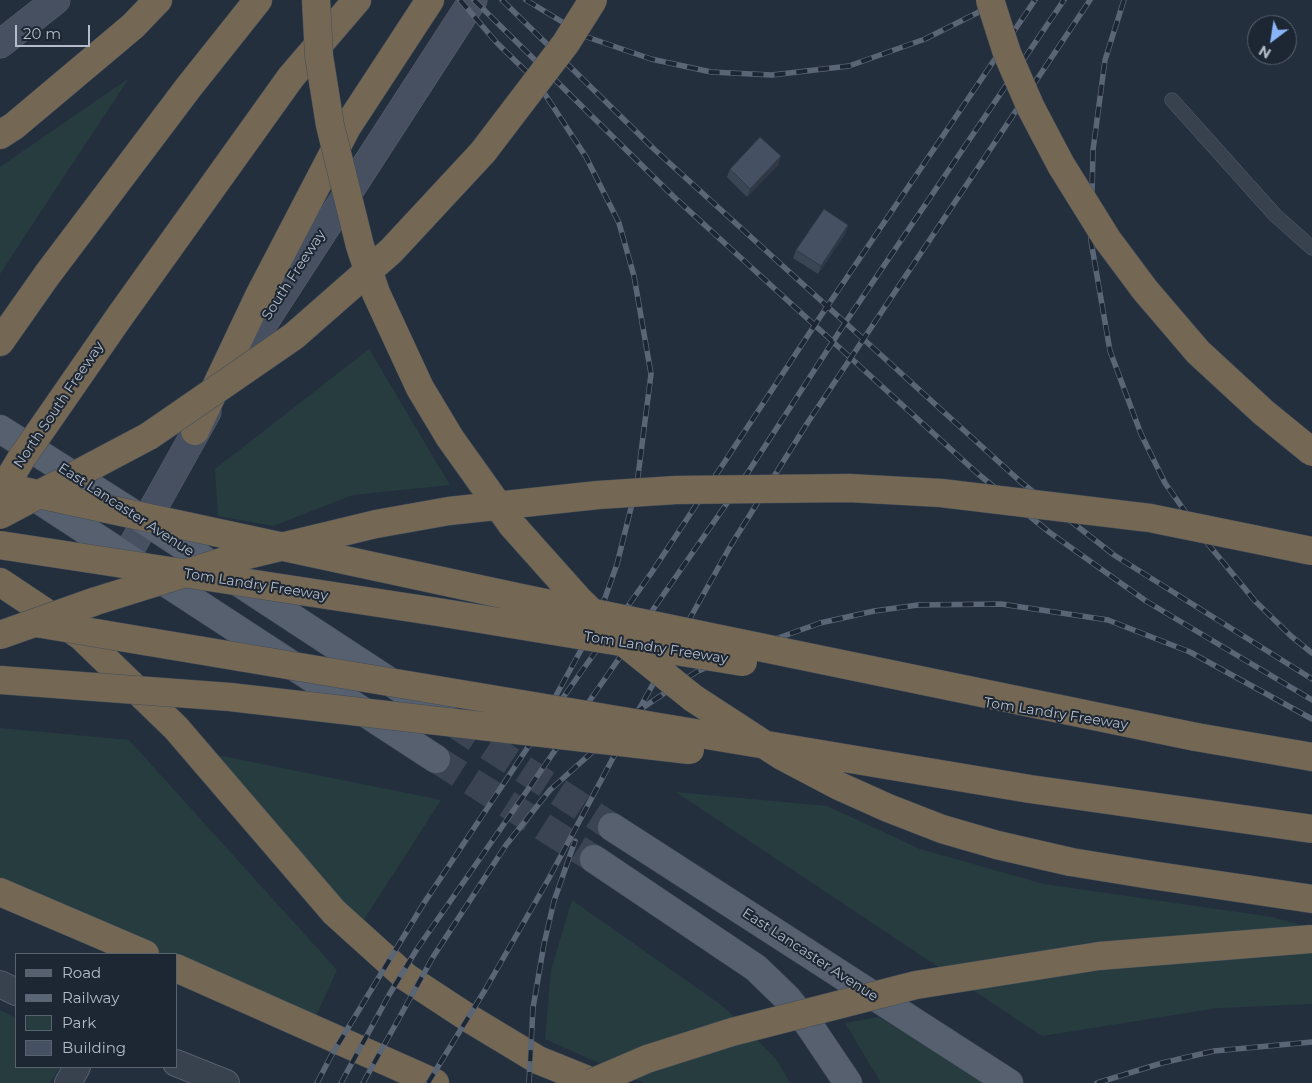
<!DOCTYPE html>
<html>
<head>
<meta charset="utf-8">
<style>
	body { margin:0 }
	#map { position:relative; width:1312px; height:1083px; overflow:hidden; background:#242f3e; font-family:Montserrat,sans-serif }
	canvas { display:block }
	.legend { position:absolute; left:15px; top:953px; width:162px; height:115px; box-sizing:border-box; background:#1d2633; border:1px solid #59626f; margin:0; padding:6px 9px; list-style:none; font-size:15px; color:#b4bcc9 }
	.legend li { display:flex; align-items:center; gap:10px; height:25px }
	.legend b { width:25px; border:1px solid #59626f }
	.north { position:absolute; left:1247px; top:15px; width:50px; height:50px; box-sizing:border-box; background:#1d2633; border:1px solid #59626f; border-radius:50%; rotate:211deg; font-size:14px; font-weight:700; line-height:20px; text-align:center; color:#b4bcc9 }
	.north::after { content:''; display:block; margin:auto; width:18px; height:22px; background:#8ab4f8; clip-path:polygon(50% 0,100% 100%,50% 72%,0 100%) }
	.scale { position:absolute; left:15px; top:25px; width:75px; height:22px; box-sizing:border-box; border:2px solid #b4bcc9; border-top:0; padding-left:6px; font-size:15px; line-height:18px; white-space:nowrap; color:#b4bcc9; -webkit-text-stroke:4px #1d2633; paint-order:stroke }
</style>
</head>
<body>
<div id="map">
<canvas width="1312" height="1083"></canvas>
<ul class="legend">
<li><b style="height:6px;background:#56606e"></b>Road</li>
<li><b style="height:6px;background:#5a6575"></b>Railway</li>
<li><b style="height:14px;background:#263c3f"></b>Park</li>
<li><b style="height:14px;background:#455162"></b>Building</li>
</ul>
<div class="north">N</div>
<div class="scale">20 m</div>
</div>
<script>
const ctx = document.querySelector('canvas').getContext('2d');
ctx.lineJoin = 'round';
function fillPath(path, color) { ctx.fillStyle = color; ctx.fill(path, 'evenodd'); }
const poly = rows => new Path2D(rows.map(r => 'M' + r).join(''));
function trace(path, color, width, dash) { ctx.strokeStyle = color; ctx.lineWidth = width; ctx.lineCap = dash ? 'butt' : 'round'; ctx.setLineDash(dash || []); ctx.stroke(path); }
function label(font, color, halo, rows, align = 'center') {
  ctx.font = font + ' Montserrat,sans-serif'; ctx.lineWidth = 4; ctx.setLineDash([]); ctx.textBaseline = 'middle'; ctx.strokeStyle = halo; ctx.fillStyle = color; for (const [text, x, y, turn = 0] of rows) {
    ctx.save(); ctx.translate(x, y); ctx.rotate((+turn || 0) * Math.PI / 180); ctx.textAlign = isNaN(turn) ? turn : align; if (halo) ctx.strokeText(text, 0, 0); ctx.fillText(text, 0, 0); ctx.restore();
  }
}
fillPath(poly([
	[129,78,0,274,0,167],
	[369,349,450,485,353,495,273,526,218,516,215,469],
	[0,728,129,740,337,970,313,1023,176,965,176,954,152,954,0,889],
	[207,753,441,800,358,929],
	[676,792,827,806,920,849,1044,884,1272,917,1312,928,1312,1004,1218,1008,1042,1036],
	[572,900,724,1007,776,1059,790,1083,644,1083,545,1039,551,970],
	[0,1010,16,1018,16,1067,60,1067,50,1083,0,1083],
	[878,1017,995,1083,881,1083,845,1023]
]), '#263c3f');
trace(poly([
	[453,723,612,827],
	[436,759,594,859]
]), '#3a4453', 28, [28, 14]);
const service = poly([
	[1172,100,1275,215,1312,248]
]);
const minor = poly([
	[0,984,16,992],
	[176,1063,226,1083],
	[68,1083,77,1067]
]);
const secondary = poly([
	[0,44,56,0],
	[234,369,473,0],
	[126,557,207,412]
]);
const primary = poly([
	[0,429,145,521,453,723],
	[27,492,436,759],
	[612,827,1009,1083],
	[594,859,756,968,787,998,809,1025,848,1083]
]);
const motorway = poly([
	[0,135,14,126,133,26,158,0],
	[120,316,291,77,357,0],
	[0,342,47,275,188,88,258,0],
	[195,431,259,296,347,127,430,0],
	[0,582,81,636,176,728,334,912,406,977,470,1019,538,1060,595,1083],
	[1196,737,1312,757],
	[1151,875,1312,899],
	[0,892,145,954],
	[176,968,435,1083]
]);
trace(service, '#565f6c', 15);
trace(minor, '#565f6c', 28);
trace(secondary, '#565f6c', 29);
trace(primary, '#414a57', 29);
trace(motorway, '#434c59', 29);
trace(service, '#38414e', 14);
trace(minor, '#38414e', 26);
trace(secondary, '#465061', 28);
trace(primary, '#56606e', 28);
trace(motorway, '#746855', 28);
const rail = poly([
	[460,0,497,43,537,82,586,157,619,223,634,276,651,374,637,484,617,564,605,598,581,650,553,701],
	[474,0,674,197,977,473,1049,532,1146,601,1312,700],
	[502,0,655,150,1022,483,1114,555,1312,679],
	[526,0,587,37,651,59,711,72,772,75,849,66,925,39,977,13,995,0],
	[1124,0,1105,60,1093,150,1091,241,1110,351,1141,434,1165,483,1208,544,1255,601,1291,636,1312,653],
	[317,1083,331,1056,424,903,528,747,652,572,820,317,1035,0],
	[341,1083,389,995,417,949,741,483,845,323,1064,0],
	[363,1083,433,957,506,845,550,790,638,711,696,672,767,642,820,623,874,611,918,605,1001,604,1108,620,1190,652,1312,719],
	[428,1083,485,990,548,880,638,711,731,545,808,422,1090,0],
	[529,1083,533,1008,544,944,554,901,575,841],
	[1097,1083,1162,1063,1214,1051,1312,1042]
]);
trace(rail, '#5a6575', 5.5);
trace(rail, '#1d2633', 4, [11]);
const motorwayBridge = poly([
	[316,0,319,56,330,125,360,246,376,293,420,388,450,438,512,525,579,600,616,636,693,698,782,756,839,786,888,808,942,829,997,845,1071,862,1151,875],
	[990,0,1007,53,1031,108,1061,165,1107,239,1145,290,1198,352,1263,412,1312,452],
	[0,486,521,598,1196,737],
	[0,494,21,459,120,316],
	[0,515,149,436,294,336,391,251,483,152,566,43,593,0],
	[0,545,438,612,743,662],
	[36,623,1030,789,1312,829],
	[0,635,96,601,231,559,376,524,449,511,598,495,676,490,849,488,941,493,1150,518,1312,551],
	[0,680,230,697,690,750],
	[591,1083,647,1059,732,1032,916,985,1099,956,1312,939]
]);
trace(motorwayBridge, '#434c59', 29, []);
trace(motorwayBridge, '#746855', 28);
fillPath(poly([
	[778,165,747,197,727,177,730,169],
	[848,225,845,234,818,274,793,258,796,250]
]), '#3b4654');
fillPath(poly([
	[781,156,778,165,747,197,750,189],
	[848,225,845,234,818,274,821,266]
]), '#303945');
const building = poly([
	[760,137,781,156,750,189,730,169,760,137],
	[824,209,848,225,821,266,796,250,824,209]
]);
fillPath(building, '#455162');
trace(building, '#303945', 1);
label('14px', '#b4bcc9', '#1d2633', [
	["South Freeway",294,275,-57],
	["North South Freeway",59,405,-56],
	["East Lancaster Avenue",126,510,33],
	["Tom Landry Freeway",256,585,9],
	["Tom Landry Freeway",656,648,9],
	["Tom Landry Freeway",1056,714,9],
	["East Lancaster Avenue",810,955,33]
]);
</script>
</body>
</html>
